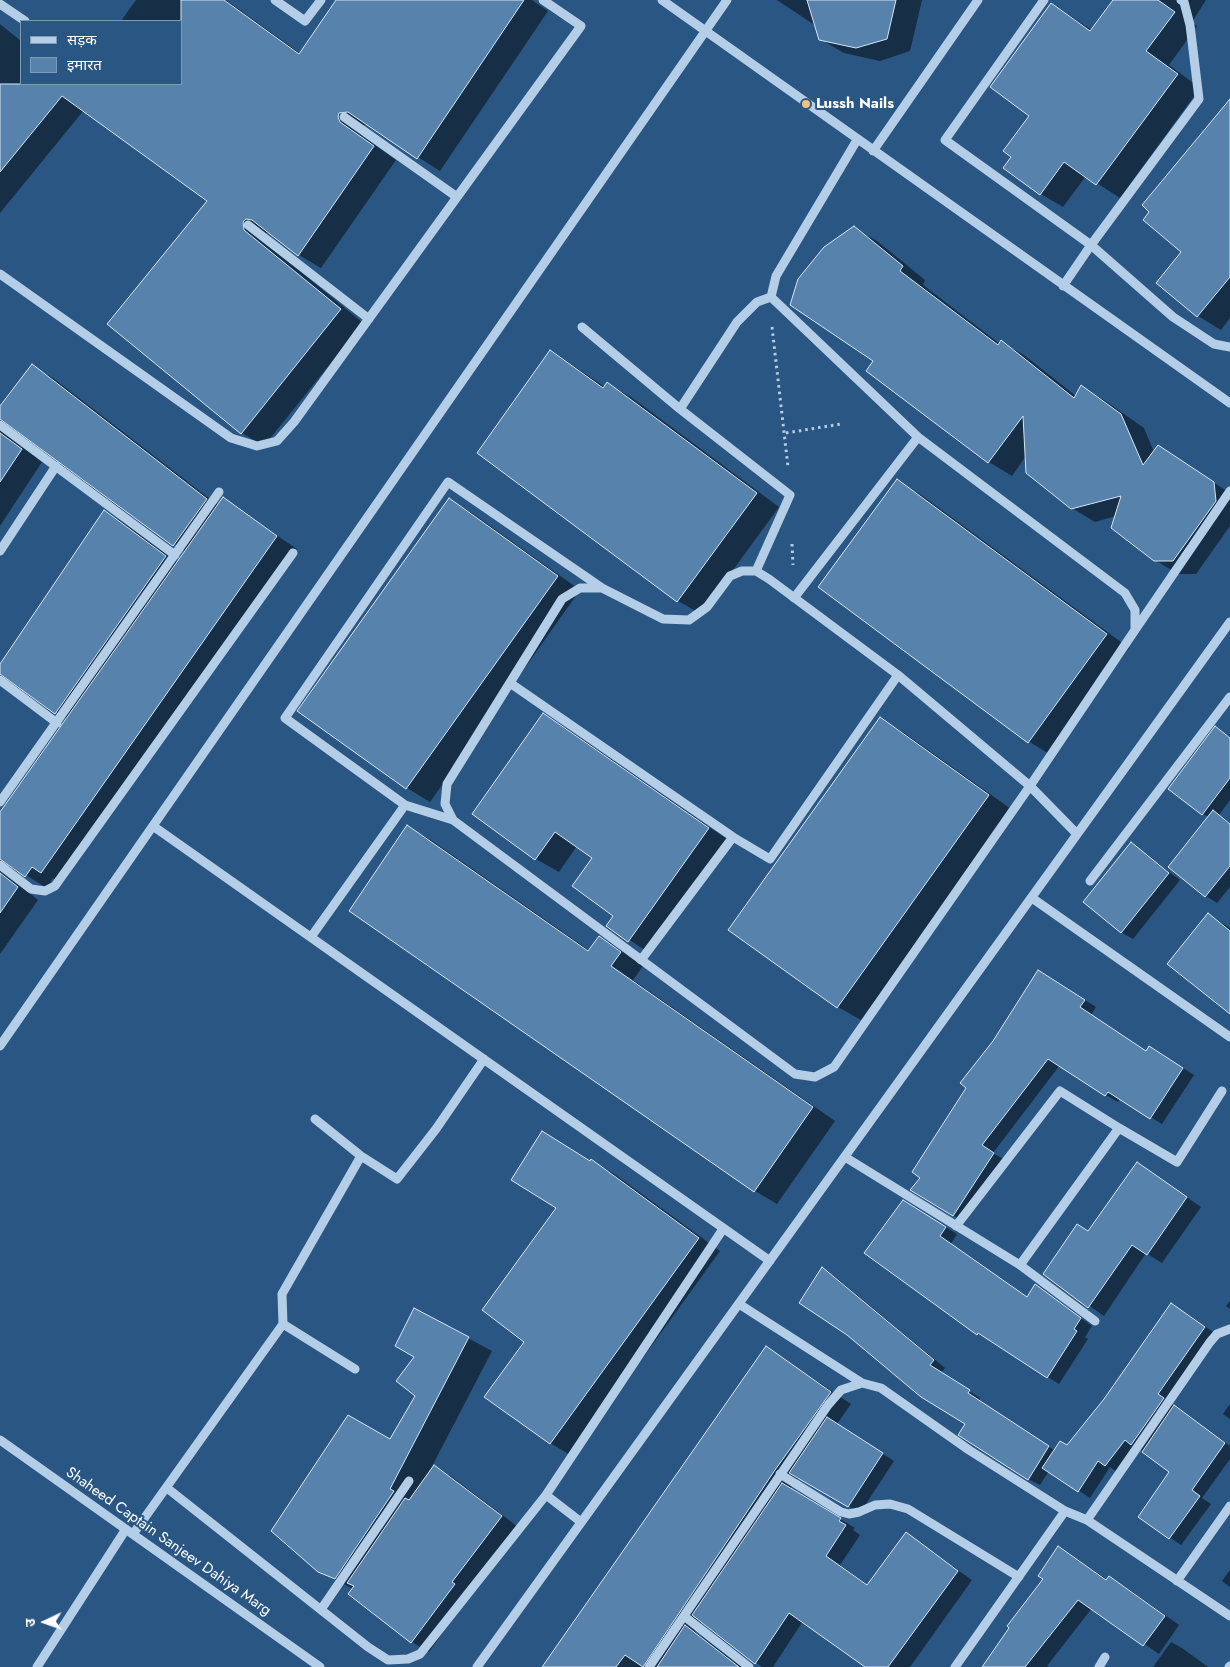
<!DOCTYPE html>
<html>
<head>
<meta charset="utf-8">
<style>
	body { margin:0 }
	#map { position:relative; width:1230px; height:1667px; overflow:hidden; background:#2a5683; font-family:Jost,"Noto Sans Devanagari",sans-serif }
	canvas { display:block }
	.legend { position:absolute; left:20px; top:20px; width:162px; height:65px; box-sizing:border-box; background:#2a5683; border:1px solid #7f9ab5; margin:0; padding:6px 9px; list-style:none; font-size:15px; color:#fff }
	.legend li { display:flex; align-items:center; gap:10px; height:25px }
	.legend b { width:25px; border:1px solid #7f9ab5 }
	.north { position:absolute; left:20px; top:1597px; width:50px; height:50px; -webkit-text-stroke:4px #2a5683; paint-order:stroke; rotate:267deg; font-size:14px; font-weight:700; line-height:20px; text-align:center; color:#fff }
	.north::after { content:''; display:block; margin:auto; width:18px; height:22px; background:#fff; clip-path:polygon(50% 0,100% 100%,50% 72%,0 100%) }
</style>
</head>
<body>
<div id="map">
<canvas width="1230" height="1667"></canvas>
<ul class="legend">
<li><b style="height:6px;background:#b3cee6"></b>सड़क</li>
<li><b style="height:14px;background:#5682ac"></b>इमारत</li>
</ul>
<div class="north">उ</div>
</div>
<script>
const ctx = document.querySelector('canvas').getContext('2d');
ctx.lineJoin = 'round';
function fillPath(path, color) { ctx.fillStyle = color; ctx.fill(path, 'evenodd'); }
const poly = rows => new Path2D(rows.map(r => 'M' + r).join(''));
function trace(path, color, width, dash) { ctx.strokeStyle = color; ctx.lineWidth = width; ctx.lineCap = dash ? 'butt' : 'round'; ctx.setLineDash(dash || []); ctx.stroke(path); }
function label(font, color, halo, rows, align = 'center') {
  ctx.font = font + ' Jost,sans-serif'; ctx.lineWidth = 4; ctx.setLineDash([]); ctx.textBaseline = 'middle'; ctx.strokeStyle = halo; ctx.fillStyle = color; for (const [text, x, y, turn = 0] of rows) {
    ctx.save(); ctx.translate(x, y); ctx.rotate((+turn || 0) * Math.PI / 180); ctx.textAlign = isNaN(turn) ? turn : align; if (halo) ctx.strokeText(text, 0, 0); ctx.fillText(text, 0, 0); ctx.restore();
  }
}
fillPath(poly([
	[136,0,226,0,301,54,338,0,532,0,548,11,440,171,368,125,362,125,360,130,362,136,396,160,321,268,299,255,270,233,266,233,264,238,267,244,363,323,264,446,242,433,209,201,84,110,0,213,0,24,21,41,21,84,74,84,76,86,77,84,181,84,181,21,121,21],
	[777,0,922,0,910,51,880,61,844,53,820,39,816,26],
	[1114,0,1206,0,1192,22,1197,26,1169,65,1200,88,1120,198,1086,176,1063,207,1041,194,1013,157,1030,116,1051,4,1092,30],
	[1230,110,1230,318,1221,330,1198,316,1157,283,1183,252],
	[854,228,877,241,925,280,923,285,1000,344,1001,342,1024,355,1076,396,1081,387,1104,400,1144,428,1154,452,1158,447,1230,493,1230,526,1196,574,1178,574,1155,560,1116,516,1095,522,1072,508,1026,456,1012,476,989,462,868,371,875,361],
	[551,351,605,387,608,384,631,397,779,507,701,614,678,601,479,453],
	[32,366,53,378,219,506,223,499,297,549,62,884,53,878,47,888,19,871,15,874,17,883,38,900,0,954,0,814,67,719,0,675,0,666,105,512,122,522,178,563,186,552,20,430,14,436,15,441,42,462,0,526,0,408],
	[897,481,920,494,1129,648,1051,755,1028,741],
	[449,500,472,513,580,590,430,802,407,788,299,711],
	[543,715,566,728,731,842,651,954,608,926,615,915,594,858,577,846,559,872,536,859],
	[880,718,903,732,1011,809,861,1020,838,1007,730,929],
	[1216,728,1230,737,1230,800,1219,815,1230,823,1230,887,1217,903,1206,896,1209,817,1203,814],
	[408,827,431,840,590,951,599,938,622,951,643,966,633,980,835,1121,777,1204,755,1191],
	[1131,844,1180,880,1133,939,1121,932],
	[1208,914,1230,928,1230,1013],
	[1050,978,1096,1007,1091,1015,1147,1052,1150,1047,1194,1075,1162,1124,1120,1098,1118,1102,1106,1095,1060,1065,993,1153,1005,1160,965,1222,953,1215,921,1177],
	[591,1161,613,1173,720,1251,572,1456,550,1443,526,1341,558,1207],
	[1137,1163,1201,1207,1162,1263,1146,1253,1104,1316,1044,1274,1089,1232],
	[915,1208,957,1234,951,1244,1028,1298,1036,1286,1092,1326,1085,1337,1088,1339,1059,1384,990,1340,978,1334,865,1253],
	[822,1269,834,1276,945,1368,941,1373,980,1398,979,1401,1054,1450,1067,1447,1105,1399,1171,1304,1183,1311,1216,1334,1169,1402,1230,1446,1230,1459,1202,1498,1211,1504,1181,1545,1139,1516,1170,1472,1136,1446,1117,1472,1110,1467,1090,1498,1049,1471,1040,1485,1028,1479,966,1424],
	[1230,1301,1230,1309,1226,1306],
	[414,1309,492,1351,428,1474,435,1467,452,1477,518,1527,429,1652,412,1642,353,1589,319,1571,417,1396],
	[767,1348,851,1404,837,1424,894,1461,860,1513,799,1477,790,1489,855,1528,853,1530,860,1535,840,1565,868,1585,906,1534,972,1580,910,1667,867,1667,803,1621,773,1667,762,1667,702,1621,695,1632,744,1667,543,1667],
	[1230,1404,1230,1419,1223,1414],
	[1059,1547,1108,1580,1110,1578,1124,1586,1179,1625,1159,1654,1092,1608,1047,1666,1049,1667,983,1667,1045,1579],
	[1230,1570,1230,1587,1222,1581],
	[1171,1642,1182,1648,1208,1667,1153,1667]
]), '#0007');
const building = poly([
	[181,0,224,0,299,54,336,0,524,0,417,159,348,112,339,113,338,117,340,122,374,146,298,256,252,220,246,219,243,222,244,230,341,309,241,434,107,324,207,201,62,96,0,172,0,84,181,84,181,0],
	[807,0,896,0,887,39,856,48,819,40,807,0],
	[1113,0,1158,0,1175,12,1146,51,1178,74,1096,185,1064,162,1040,195,1003,168,1011,157,1003,151,1029,116,990,87,1051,3,1090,31,1113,0],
	[1230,99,1230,277,1197,317,1156,283,1181,252,1143,220,1149,212,1142,205,1230,99],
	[854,226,903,266,900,271,998,345,1001,340,1074,398,1081,385,1121,414,1143,465,1158,445,1214,482,1216,501,1173,561,1154,561,1111,528,1121,496,1071,509,1026,473,1023,416,988,463,866,371,873,361,790,305,798,279,824,247,854,226],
	[550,350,603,388,607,382,757,493,677,602,477,453,550,350],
	[32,364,207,499,173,546,0,419,0,406,32,364],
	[0,433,22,449,0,482,0,433],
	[897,479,1107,634,1028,743,818,587,897,479],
	[223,497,277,536,41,873,32,867,25,877,0,859,0,812,223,497],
	[449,498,558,576,406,789,297,711,449,498],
	[104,510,166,556,55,714,0,674,0,664,104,510],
	[543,713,709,828,628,942,606,926,613,916,572,886,592,858,555,832,535,860,472,814,543,713],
	[880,717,989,795,837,1008,728,930,880,717],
	[1215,726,1230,738,1230,778,1202,815,1168,789,1215,726],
	[1213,810,1230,824,1230,866,1205,897,1168,867,1213,810],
	[407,825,588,951,599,936,621,952,611,966,813,1107,754,1192,349,911,407,825],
	[1131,842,1169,873,1121,933,1083,902,1131,842],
	[0,873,18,887,0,913,0,873],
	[1208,913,1230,931,1230,1014,1167,964,1208,913],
	[1038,970,1085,1000,1080,1007,1146,1051,1149,1046,1183,1068,1150,1119,1108,1092,1105,1096,1048,1059,982,1145,994,1153,953,1216,910,1190,920,1178,912,1172,966,1088,960,1083,993,1041,1038,970],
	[542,1131,590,1161,591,1159,699,1238,550,1444,484,1397,524,1342,482,1310,556,1208,511,1180,542,1131],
	[1137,1162,1187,1197,1147,1255,1132,1245,1088,1308,1043,1274,1077,1224,1088,1231,1137,1162],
	[903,1200,946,1227,940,1236,1027,1297,1035,1284,1081,1318,1074,1329,1077,1331,1047,1378,978,1333,977,1335,864,1253,903,1200],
	[822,1267,934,1360,930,1365,970,1390,968,1393,1049,1446,1028,1480,958,1435,965,1424,921,1397,847,1335,799,1303,822,1267],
	[1171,1303,1205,1327,1158,1394,1164,1398,1131,1445,1125,1440,1105,1466,1098,1461,1078,1492,1042,1468,1060,1441,1067,1445,1104,1399,1171,1303],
	[414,1308,469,1337,390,1489,394,1491,335,1579,318,1572,271,1531,348,1415,390,1439,415,1396,396,1381,414,1357,395,1346,414,1308],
	[766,1346,831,1392,775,1470,643,1667,625,1655,616,1667,542,1667,766,1346],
	[1174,1405,1225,1443,1192,1490,1200,1496,1169,1539,1138,1517,1169,1472,1142,1452,1174,1405],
	[827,1417,883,1453,848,1507,789,1473,827,1417],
	[434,1465,502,1516,452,1582,455,1584,411,1643,348,1594,354,1586,347,1583,405,1498,409,1500,434,1465],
	[782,1483,841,1518,839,1521,846,1525,826,1556,867,1585,906,1532,958,1571,888,1667,865,1667,789,1613,755,1664,692,1615,782,1483],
	[1058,1546,1106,1580,1109,1576,1165,1616,1143,1646,1078,1600,1025,1667,982,1667,1009,1628,1007,1626,1043,1579,1038,1576,1058,1546],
	[685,1625,739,1667,657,1667,685,1625]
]);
fillPath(building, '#5682ac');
trace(building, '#d6e6f5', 1);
trace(poly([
	[772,327,788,467],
	[786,433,841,424],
	[792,544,793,565]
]), '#b3cee6', 3, [2.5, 4]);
trace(poly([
	[275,0,305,21,321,0],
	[662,0,1230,403],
	[1044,0,945,140,1091,245,1173,317,1214,344,1230,347],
	[0,4,25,21],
	[344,117,457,197],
	[873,151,978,0],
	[248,225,369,319],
	[0,274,231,438,257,446,277,441,294,422,581,26,543,0],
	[1063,286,1091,245,1199,99,1190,25,1184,2,1181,0],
	[771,297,776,276,857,140],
	[582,327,680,409,790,495,756,571],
	[680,409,737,322,757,302,771,297],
	[0,425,175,555],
	[0,551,56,466],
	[602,588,448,482,285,718,405,805,453,820,795,1074,815,1077,834,1067,1030,786,1135,630,1135,610,1125,593,918,437,771,297],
	[794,598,918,437],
	[1135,630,1230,491],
	[0,680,57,723],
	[510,683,733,837,770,859,898,675],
	[0,802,219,492],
	[453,820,445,804,447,784,562,599,580,588,602,588,663,619,689,620,707,607,730,576,742,571,756,571,769,579,898,675,1030,786,1077,834],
	[153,826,770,1261],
	[0,865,31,889,45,891,55,886,293,553],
	[1090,881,1230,697],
	[1032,898,1230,1037],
	[311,937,405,805],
	[641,960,733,837],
	[0,1046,727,0],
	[315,1119,361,1156,397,1179,436,1129,484,1059],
	[845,1157,1020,1265,1095,1321],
	[956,1226,1060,1091,1119,1128],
	[1020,1265,1119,1128,1177,1162,1222,1091],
	[739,1304,862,1383],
	[283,1324,355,1369],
	[0,1440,320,1667],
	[780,1474,841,1512,849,1514,859,1512,875,1505,890,1504,908,1509,1019,1577],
	[167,1488,368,1647,388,1660,408,1659,420,1654,546,1495,723,1229],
	[546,1495,581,1522],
	[1087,1520,1210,1342,1217,1334,1230,1329],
	[133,1534,283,1324,282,1294,361,1156],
	[1177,1581,1230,1506],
	[322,1608,409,1481],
	[684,1616,749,1667],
	[37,1667,126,1529],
	[477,1667,1230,622],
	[649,1667,828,1405,841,1390,862,1383,881,1388,969,1450,1065,1511,1087,1520,1230,1616],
	[955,1667,1065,1511],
	[1099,1667,1105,1657],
	[1229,1667,1230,1666]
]), '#b3cee6', 9);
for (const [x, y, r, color] of [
	[806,104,5,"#edc47a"]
]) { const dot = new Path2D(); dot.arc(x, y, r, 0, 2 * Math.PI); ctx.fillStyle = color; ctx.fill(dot); trace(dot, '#2a5683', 2); }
label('bold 15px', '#fff', '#2a5683', [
	["Lussh Nails",816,104]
], 'left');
label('15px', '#fff', '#2a5683', [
	["Shaheed Captain Sanjeev Dahiya Marg",168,1542,35]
]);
</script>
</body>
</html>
